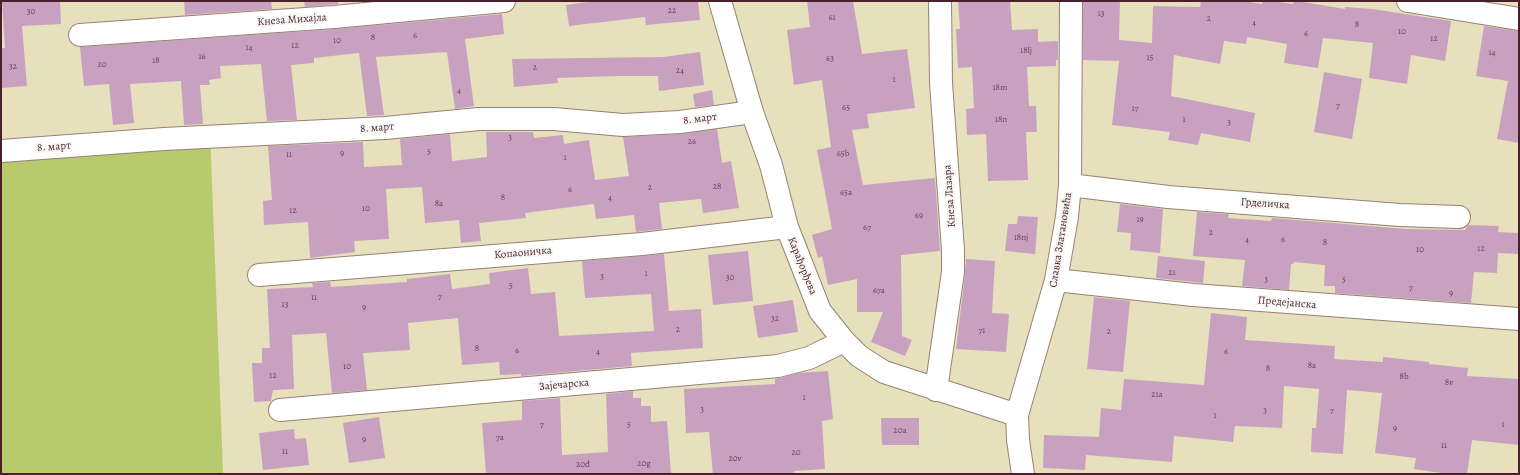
<!DOCTYPE html>
<html>
<head>
<meta charset="utf-8">
<style>
	body { margin:0 }
	#map { position:relative; width:1520px; height:475px; overflow:hidden; background:#e7e0bc; font-family:Alegreya,serif }
	canvas { display:block }
	.frame { position:absolute; inset:0; border:2px solid #4a1f2b; pointer-events:none }
</style>
</head>
<body>
<div id="map">
<canvas width="1520" height="475"></canvas>
<div class="frame"></div>
</div>
<script>
const ctx = document.querySelector('canvas').getContext('2d');
ctx.lineJoin = 'round';
function fillPath(path, color) { ctx.fillStyle = color; ctx.fill(path, 'evenodd'); }
const poly = rows => new Path2D(rows.map(r => 'M' + r).join(''));
function trace(path, color, width, dash) { ctx.strokeStyle = color; ctx.lineWidth = width; ctx.lineCap = dash ? 'butt' : 'round'; ctx.setLineDash(dash || []); ctx.stroke(path); }
function label(font, color, halo, rows, align = 'center') {
  ctx.font = font + ' Alegreya,serif'; ctx.lineWidth = 4; ctx.setLineDash([]); ctx.textBaseline = 'middle'; ctx.strokeStyle = halo; ctx.fillStyle = color; for (const [text, x, y, turn = 0] of rows) {
    ctx.save(); ctx.translate(x, y); ctx.rotate((+turn || 0) * Math.PI / 180); ctx.textAlign = isNaN(turn) ? turn : align; if (halo) ctx.strokeText(text, 0, 0); ctx.fillText(text, 0, 0); ctx.restore();
  }
}
fillPath(poly([
	[210,129,223,474,1,474,1,140]
]), '#b7cb6e');
fillPath(poly([
	[2,1,60,1,61,24,22,26,27,86,1,88,1,48,5,48],
	[184,1,271,1,272,9,185,15],
	[304,1,338,1,338,4,305,7],
	[596,1,698,1,700,20,646,25,645,17,569,26,566,5],
	[807,1,853,1,862,54,907,49,915,108,867,114,869,128,852,130,863,185,935,178,940,251,901,255,902,336,912,340,905,356,871,342,883,312,857,312,857,279,828,285,822,256,818,258,812,235,832,229,817,150,831,147,822,80,794,85,787,30,810,27],
	[958,1,1010,1,1012,30,1038,29,1038,42,1058,41,1058,60,1056,60,1056,66,1027,67,1029,106,1036,106,1037,132,1026,132,1028,180,988,181,986,134,967,135,966,109,974,108,972,67,958,68,956,29,960,29],
	[1083,1,1120,1,1119,40,1152,43,1153,6,1200,7,1201,1,1243,1,1262,4,1263,1,1272,1,1293,4,1294,1,1297,1,1345,9,1345,7,1372,9,1451,21,1445,61,1411,55,1407,84,1369,78,1373,43,1323,38,1318,68,1284,63,1287,44,1247,37,1246,44,1224,41,1220,64,1174,55,1171,96,1255,113,1250,142,1201,133,1198,145,1168,140,1170,132,1112,125,1119,61,1083,60],
	[502,14,504,34,465,39,474,106,455,109,447,52,376,57,384,115,367,116,359,53,314,58,314,63,291,65,297,120,267,121,261,64,220,66,221,78,209,80,210,85,200,85,203,124,184,125,181,81,130,84,134,123,113,125,109,84,84,86,80,47,335,29],
	[1484,26,1519,31,1519,143,1497,139,1508,81,1476,76],
	[700,52,704,85,659,91,658,76,618,76,557,78,558,83,514,87,512,59,663,57],
	[1324,72,1362,79,1352,139,1314,132],
	[712,90,714,105,695,107,693,94],
	[717,129,722,163,731,161,739,208,703,213,701,199,659,203,662,229,636,232,634,215,596,219,594,204,525,213,526,218,479,223,481,241,461,243,459,220,425,223,422,187,386,189,389,239,354,241,355,252,310,258,308,222,264,225,263,201,272,200,268,146,363,142,364,167,402,165,400,139,450,134,452,161,487,157,486,132,533,132,534,138,563,135,564,144,589,140,595,180,629,176,623,137,681,134],
	[1120,204,1163,209,1160,253,1130,250,1131,233,1117,232],
	[1197,212,1229,214,1228,218,1271,221,1272,218,1406,229,1465,230,1468,225,1499,226,1498,232,1519,233,1519,254,1498,253,1497,273,1474,272,1471,303,1335,293,1335,286,1324,286,1325,265,1294,262,1293,264,1291,264,1289,290,1242,286,1245,260,1193,256],
	[1018,216,1038,217,1035,254,1005,251,1008,224,1017,224],
	[748,251,753,301,713,305,708,255],
	[664,254,669,311,701,309,703,348,631,353,632,366,521,376,521,374,500,375,499,362,462,365,458,318,408,323,410,350,363,353,367,390,332,393,326,333,292,335,294,389,273,390,271,401,254,402,252,363,262,363,262,348,270,348,267,289,313,287,312,283,330,282,331,287,407,282,407,279,450,274,452,289,490,284,489,273,528,268,531,294,555,292,559,336,654,331,651,294,585,298,582,261],
	[1158,256,1205,261,1203,283,1156,278],
	[966,259,995,261,992,313,1009,314,1006,352,956,349,965,274],
	[1094,297,1130,301,1123,372,1087,369],
	[793,300,798,332,758,338,753,306],
	[1211,313,1247,317,1245,340,1335,346,1334,359,1383,362,1383,357,1429,362,1429,364,1468,368,1467,376,1519,379,1519,445,1472,440,1467,474,1448,474,1414,469,1416,458,1375,453,1382,393,1347,390,1343,454,1311,452,1312,428,1316,428,1319,389,1284,386,1282,428,1235,426,1233,442,1174,436,1172,462,1086,455,1085,470,1043,468,1044,435,1099,437,1101,408,1121,410,1124,379,1204,385],
	[828,371,833,419,822,421,825,469,794,471,794,474,713,474,709,432,686,433,684,389,775,384,775,379,799,373],
	[633,391,633,398,641,398,641,406,651,406,651,422,667,421,671,474,486,474,482,423,522,420,522,401,560,398,562,455,608,452,606,394],
	[379,417,385,458,349,463,343,423],
	[881,418,919,418,919,445,882,445],
	[294,429,295,439,306,438,309,465,263,470,259,433]
]), '#c8a1c0');
const minor = poly([
	[720,1,752,112,771,165,787,227,820,311,844,341,859,356,884,372,1017,415],
	[1408,1,1519,19],
	[80,35,334,17,504,1],
	[1,151,164,139,385,128,479,119,554,119,623,125,680,122,752,112],
	[1070,185,1168,197,1400,215,1459,217],
	[259,275,642,244,787,227],
	[1056,280,1193,295,1519,319],
	[936,390,953,272,953,250,941,83,940,1],
	[280,410,778,366,809,358,844,341],
	[1023,474,1018,440,1017,415,1056,280,1067,217,1070,185,1071,1]
]);
trace(minor, '#988074', 24);
trace(minor, '#fff', 22);
label('9px', '#6a4050', null, [
	["22",672,11],
	["30",31,12],
	["13",1101,14],
	["61",832,18],
	["2",1209,19],
	["4",1254,23],
	["8",1357,25],
	["10",1402,32],
	["6",1306,34],
	["6",415,36],
	["8",373,38],
	["12",1434,39],
	["10",337,41],
	["12",295,46],
	["14",249,48],
	["18lj",1026,51],
	["14",1492,53],
	["16",202,57],
	["15",1150,58],
	["63",830,59],
	["18",156,61],
	["20",102,65],
	["32",13,67],
	["2",535,68],
	["24",680,71],
	["1",894,80],
	["18m",1000,88],
	["4",459,91],
	["7",1338,106],
	["65",846,108],
	["17",1135,109],
	["18n",1001,120],
	["1",1184,120],
	["3",1229,123],
	["3",510,138],
	["26",692,142],
	["5",429,152],
	["9",342,154],
	["65b",843,154],
	["11",289,155],
	["1",565,158],
	["28",717,187],
	["2",650,188],
	["6",570,190],
	["65a",846,193],
	["8",503,198],
	["4",610,198],
	["8a",439,204],
	["10",366,209],
	["12",293,211],
	["69",919,216],
	["19",1140,220],
	["67",867,228],
	["2",1211,233],
	["18nj",1021,238],
	["4",1247,240],
	["6",1283,240],
	["8",1325,243],
	["12",1481,249],
	["10",1420,250],
	["21",1172,273],
	["1",646,274],
	["3",602,277],
	["30",730,278],
	["3",1266,280],
	["5",1344,280],
	["5",511,286],
	["7",1411,288],
	["67a",879,291],
	["9",1451,294],
	["7",440,297],
	["11",314,298],
	["13",285,305],
	["9",364,308],
	["32",775,319],
	["2",678,330],
	["71",982,331],
	["2",1109,332],
	["8",477,349],
	["6",517,351],
	["4",598,352],
	["6",1226,352],
	["8a",1312,366],
	["10",347,367],
	["8",1268,369],
	["12",273,376],
	["8b",1404,377],
	["8v",1449,383],
	["21a",1157,395],
	["1",804,398],
	["3",702,410],
	["3",1265,411],
	["7",1332,411],
	["1",1215,416],
	["7",542,425],
	["5",629,425],
	["1",1503,425],
	["9",1395,429],
	["20a",900,431],
	["7a",500,438],
	["9",364,440],
	["11",1444,446],
	["11",285,452],
	["20",796,453],
	["20v",735,459],
	["20g",644,464],
	["20đ",583,465]
]);
label('11px', '#4a1f2b', '#f6f6f2', [
	["Кнеза Михајла",292,20,-4],
	["8. март",700,119,-7],
	["8. март",377,128,-4],
	["8. март",54,147,-4],
	["Кнеза Лазара",950,196,-94],
	["Грделичка",1265,204,4],
	["Славка Златановића",1061,240,-81],
	["Копаоничка",523,253,-5],
	["Карађорђева",802,266,68],
	["Предејанска",1287,303,5],
	["Зајечарска",564,385,-5]
]);
</script>
</body>
</html>
